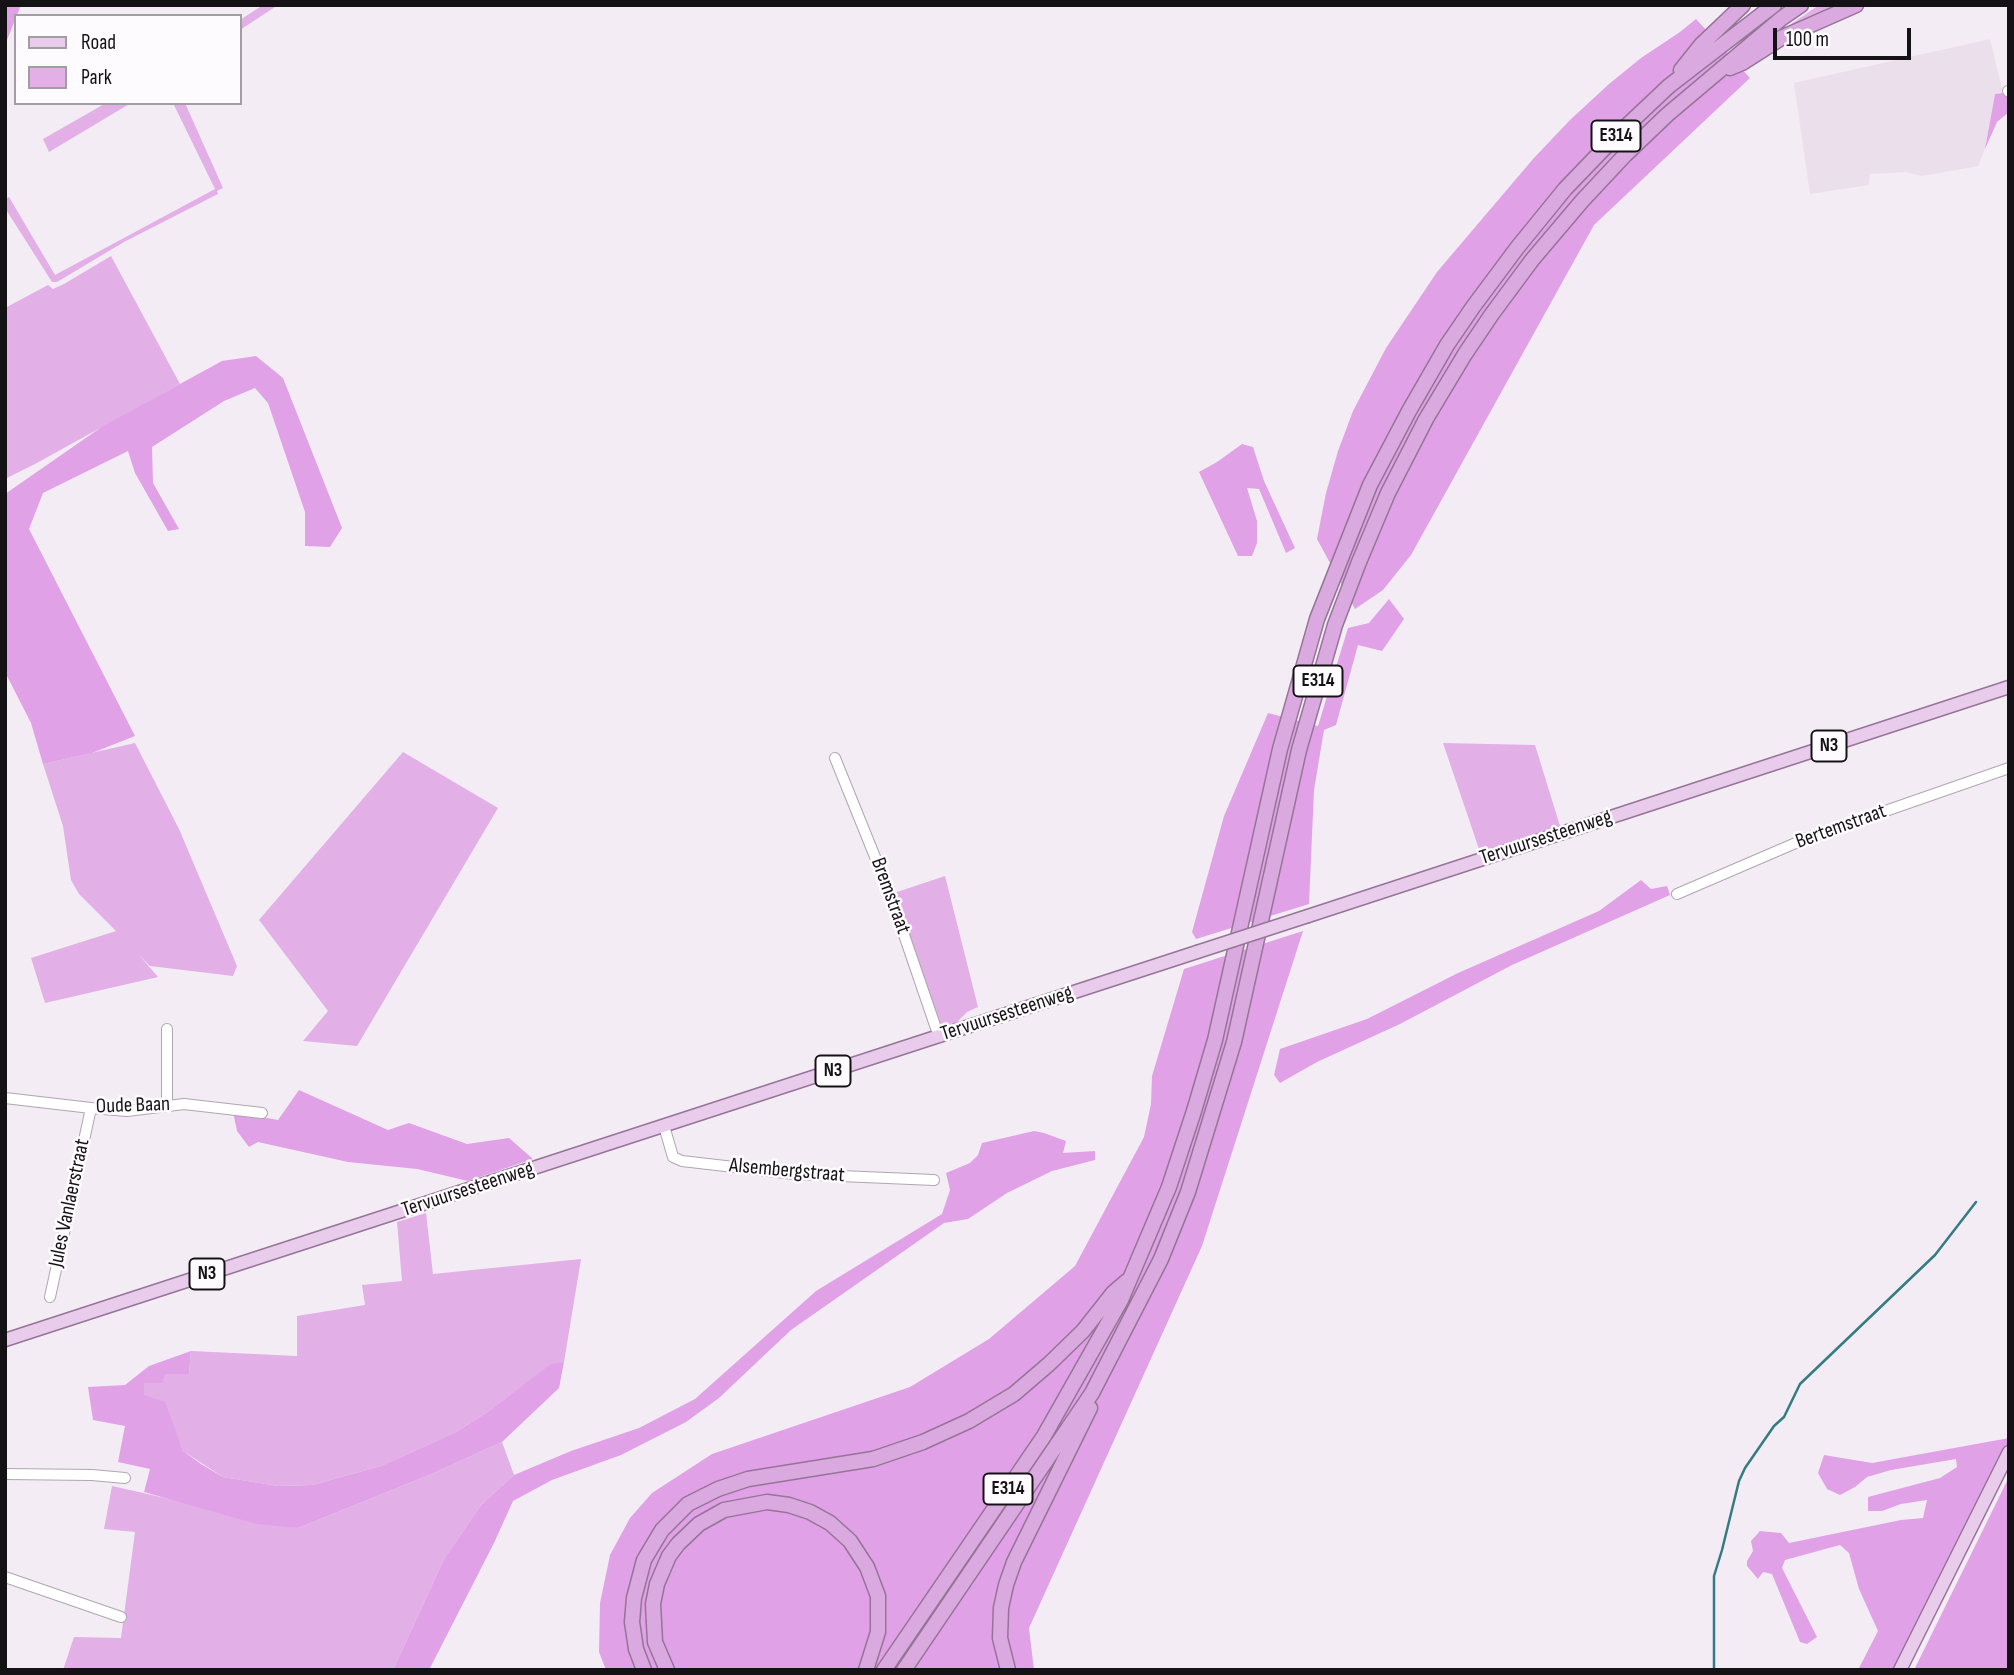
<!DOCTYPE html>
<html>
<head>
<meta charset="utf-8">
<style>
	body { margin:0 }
	#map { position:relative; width:2014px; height:1675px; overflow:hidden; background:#f3ecf4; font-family:"Sofia Sans Condensed",sans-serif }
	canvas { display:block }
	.frame { position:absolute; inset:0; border:7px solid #151215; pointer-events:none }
	.legend { position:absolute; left:14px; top:14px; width:228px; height:91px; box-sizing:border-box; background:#fefbfe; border:2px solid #a19ea1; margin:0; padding:9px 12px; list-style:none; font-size:21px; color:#151215 }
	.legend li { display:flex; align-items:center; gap:14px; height:35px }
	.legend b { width:35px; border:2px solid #a19ea1 }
	.scale { position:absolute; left:1773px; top:28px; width:138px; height:32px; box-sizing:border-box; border:4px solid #151215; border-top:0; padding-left:9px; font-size:21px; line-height:24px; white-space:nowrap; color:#151215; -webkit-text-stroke:5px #fefbfe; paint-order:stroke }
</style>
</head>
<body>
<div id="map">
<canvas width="2014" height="1675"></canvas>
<div class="frame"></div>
<ul class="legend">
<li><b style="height:9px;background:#e9cbec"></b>Road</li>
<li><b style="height:19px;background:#e2afe7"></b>Park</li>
</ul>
<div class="scale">100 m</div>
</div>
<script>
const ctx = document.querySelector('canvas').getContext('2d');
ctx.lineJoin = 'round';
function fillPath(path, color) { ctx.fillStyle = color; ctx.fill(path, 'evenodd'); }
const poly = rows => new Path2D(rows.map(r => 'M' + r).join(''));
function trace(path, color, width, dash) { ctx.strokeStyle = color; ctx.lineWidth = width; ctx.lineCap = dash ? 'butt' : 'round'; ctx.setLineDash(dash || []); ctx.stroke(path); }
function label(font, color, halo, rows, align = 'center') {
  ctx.font = font + ' "Sofia Sans Condensed",sans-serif'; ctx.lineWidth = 5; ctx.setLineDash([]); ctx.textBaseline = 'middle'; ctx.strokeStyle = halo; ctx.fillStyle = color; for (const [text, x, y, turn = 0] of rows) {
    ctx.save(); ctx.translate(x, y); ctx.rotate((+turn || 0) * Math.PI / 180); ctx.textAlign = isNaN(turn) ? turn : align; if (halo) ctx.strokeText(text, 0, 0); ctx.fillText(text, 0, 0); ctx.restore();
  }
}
fillPath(poly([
	[1990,39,2003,93,1995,94,1985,149,1978,166,1922,176,1906,172,1870,174,1869,185,1810,194,1794,83]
]), '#ebdfec');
fillPath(poly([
	[263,5,278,5,240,30,240,20],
	[1819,5,1845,5,1789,29,1787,27],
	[106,103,131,103,49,152,43,139],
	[173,103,185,103,223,188,217,191,218,194,124,242,57,282,52,282,5,208,5,199,9,197,55,275,215,189],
	[111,256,180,384,35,464,5,479,5,308,48,285,53,289,64,284],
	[135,743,179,829,237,966,233,976,150,966,139,955,158,977,45,1003,31,958,116,931,79,894,71,880,63,826,43,764],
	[1443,743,1535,745,1560,826,1480,852],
	[403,752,498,808,357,1046,303,1041,328,1011,259,920],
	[945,876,978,1007,967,1012,956,1023,941,1025,894,893],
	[426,1213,433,1274,581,1259,564,1362,551,1365,489,1411,456,1432,381,1466,312,1485,278,1486,223,1477,183,1451,175,1431,144,1395,144,1383,163,1383,164,1374,189,1374,191,1351,297,1356,297,1316,365,1305,362,1285,402,1281,397,1222],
	[502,1442,514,1475,481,1505,444,1559,393,1670,63,1670,74,1637,121,1638,135,1532,104,1529,112,1486,298,1528,427,1476]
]), '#e2afe7');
fillPath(poly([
	[5,5,21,5,5,45],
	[1696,19,1750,78,1594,225,1411,555,1383,590,1355,609,1317,539,1326,493,1338,451,1353,411,1386,348,1437,272,1533,159,1570,120,1609,84,1641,58,1680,32],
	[2003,93,2009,99,2009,112,1997,122,1985,149,1995,94],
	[256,356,283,378,342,528,330,547,305,546,305,512,268,403,255,388,224,401,152,447,153,483,179,529,168,531,135,473,128,451,43,493,29,529,135,736,92,753,43,764,31,723,5,672,5,494,103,426,222,361],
	[1242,444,1253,447,1264,481,1295,548,1286,553,1259,489,1247,488,1257,521,1257,543,1252,556,1238,556,1199,472,1217,462],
	[1389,599,1404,619,1382,651,1358,645,1336,725,1324,730,1314,790,1309,904,1196,939,1192,932,1224,816,1268,713,1318,726,1348,628,1369,623],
	[1641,880,1651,889,1667,886,1670,895,1512,965,1400,1024,1317,1062,1280,1083,1274,1075,1280,1049,1367,1019,1458,973,1599,911],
	[1303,931,1202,1246,1029,1628,1034,1670,606,1670,599,1652,600,1603,610,1555,630,1518,652,1493,712,1454,910,1387,989,1339,1075,1266,1144,1137,1151,1104,1152,1076,1184,969],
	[299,1090,388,1130,409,1123,467,1144,509,1138,533,1159,468,1181,417,1169,348,1162,258,1142,249,1147,237,1131,233,1112,278,1120],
	[1034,1131,1044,1133,1066,1141,1063,1153,1095,1151,1095,1160,1052,1171,1007,1193,968,1219,944,1223,791,1330,719,1398,686,1422,621,1455,552,1480,513,1501,494,1543,429,1670,393,1670,444,1559,481,1505,514,1475,571,1451,639,1428,695,1399,816,1291,942,1214,950,1190,946,1173,970,1163,978,1155,982,1143],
	[191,1351,189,1374,165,1374,163,1383,144,1383,144,1395,165,1402,183,1451,201,1464,223,1477,278,1486,312,1485,381,1466,456,1432,489,1411,551,1364,564,1362,559,1388,502,1442,427,1476,298,1528,257,1524,144,1492,150,1469,118,1462,125,1426,93,1420,88,1387,125,1385,149,1366],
	[2009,1438,2009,1452,1894,1670,1858,1670,1878,1631,1859,1589,1849,1553,1840,1545,1785,1560,1782,1568,1817,1637,1807,1644,1800,1642,1772,1574,1763,1572,1758,1579,1747,1566,1747,1561,1753,1551,1751,1541,1760,1531,1781,1533,1789,1543,1901,1520,1923,1518,1927,1500,1901,1504,1882,1511,1868,1511,1868,1497,1940,1478,1957,1467,1956,1459,1891,1470,1867,1477,1855,1487,1840,1495,1827,1489,1818,1473,1824,1455,1872,1463],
	[2009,1477,2009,1670,1914,1670]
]), '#e1a1e7');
trace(poly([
	[1714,1670,1714,1576,1722,1550,1739,1481,1745,1468,1774,1426,1784,1417,1800,1384,1935,1255,1976,1202]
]), '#347c82', 2.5);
const minor = poly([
	[2008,91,2009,92],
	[835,758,890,894,939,1037],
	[1677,894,1805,839,2009,768],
	[167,1029,167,1105],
	[5,1098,91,1108,127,1111,184,1104,262,1113],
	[664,1126,673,1157,682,1161,794,1174,934,1180],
	[50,1297,91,1108],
	[5,1474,92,1475,125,1478],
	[5,1577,121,1617]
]);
const major = poly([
	[1308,916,2009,687],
	[5,1340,1197,952],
	[1900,1670,2009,1452]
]);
const highway = poly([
	[1730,68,1742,63,1781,38,1856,5],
	[1681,70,1701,45,1743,5],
	[644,1670,636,1649,632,1622,634,1598,644,1560,662,1530,688,1504,718,1489,748,1479,873,1459,923,1442,969,1421,1014,1394,1049,1364,1083,1331,1113,1293,1127,1281],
	[667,1670,655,1642,653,1604,657,1584,669,1556,678,1544,699,1524,724,1510,767,1502,789,1505,810,1512,830,1523,850,1541,867,1567,878,1596,878,1632,866,1670],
	[884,1670,1044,1436,1121,1300,1169,1187,1194,1111,1215,1040,1280,749,1317,619,1370,485,1409,411,1447,345,1473,307,1517,248,1565,189,1617,135,1669,86,1774,5],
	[904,1670,1092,1393,1161,1259,1188,1192,1234,1042,1299,750,1335,625,1359,562,1388,493,1426,419,1465,354,1492,314,1532,260,1582,201,1625,155,1668,114,1782,18,1801,5],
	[1008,1670,1000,1638,1001,1608,1006,1585,1014,1562,1090,1408]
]);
trace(minor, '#ada7ae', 12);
trace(major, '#957498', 15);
trace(highway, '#957498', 17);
trace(minor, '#fff', 10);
trace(major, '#e9cbec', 12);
trace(highway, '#daa9df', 14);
const majorBridge = poly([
	[1197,952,1308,916]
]);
trace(majorBridge, '#957498', 15, []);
trace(majorBridge, '#e9cbec', 12);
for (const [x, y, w] of [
	[1616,136,49],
	[1318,681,49],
	[1829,746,35],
	[833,1071,35],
	[207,1274,35],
	[1008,1489,49]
]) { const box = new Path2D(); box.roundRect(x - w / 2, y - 15.5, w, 31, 5); ctx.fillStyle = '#fefbfe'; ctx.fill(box); trace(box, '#151215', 2); }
label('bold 19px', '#151215', null, [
	["E314",1616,136],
	["E314",1318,681],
	["N3",1829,746],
	["N3",833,1071],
	["N3",207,1274],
	["E314",1008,1489]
]);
label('21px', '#151215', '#fefbfe', [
	["Bertemstraat",1841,827,-20],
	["Tervuursesteenweg",1546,838,-18],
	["Bremstraat",890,896,70],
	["Tervuursesteenweg",1007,1014,-18],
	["Oude Baan",133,1106,-2],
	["Alsembergstraat",787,1171,5],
	["Tervuursesteenweg",468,1190,-18],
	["Jules Vanlaerstraat",70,1203,-78]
]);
</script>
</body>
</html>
